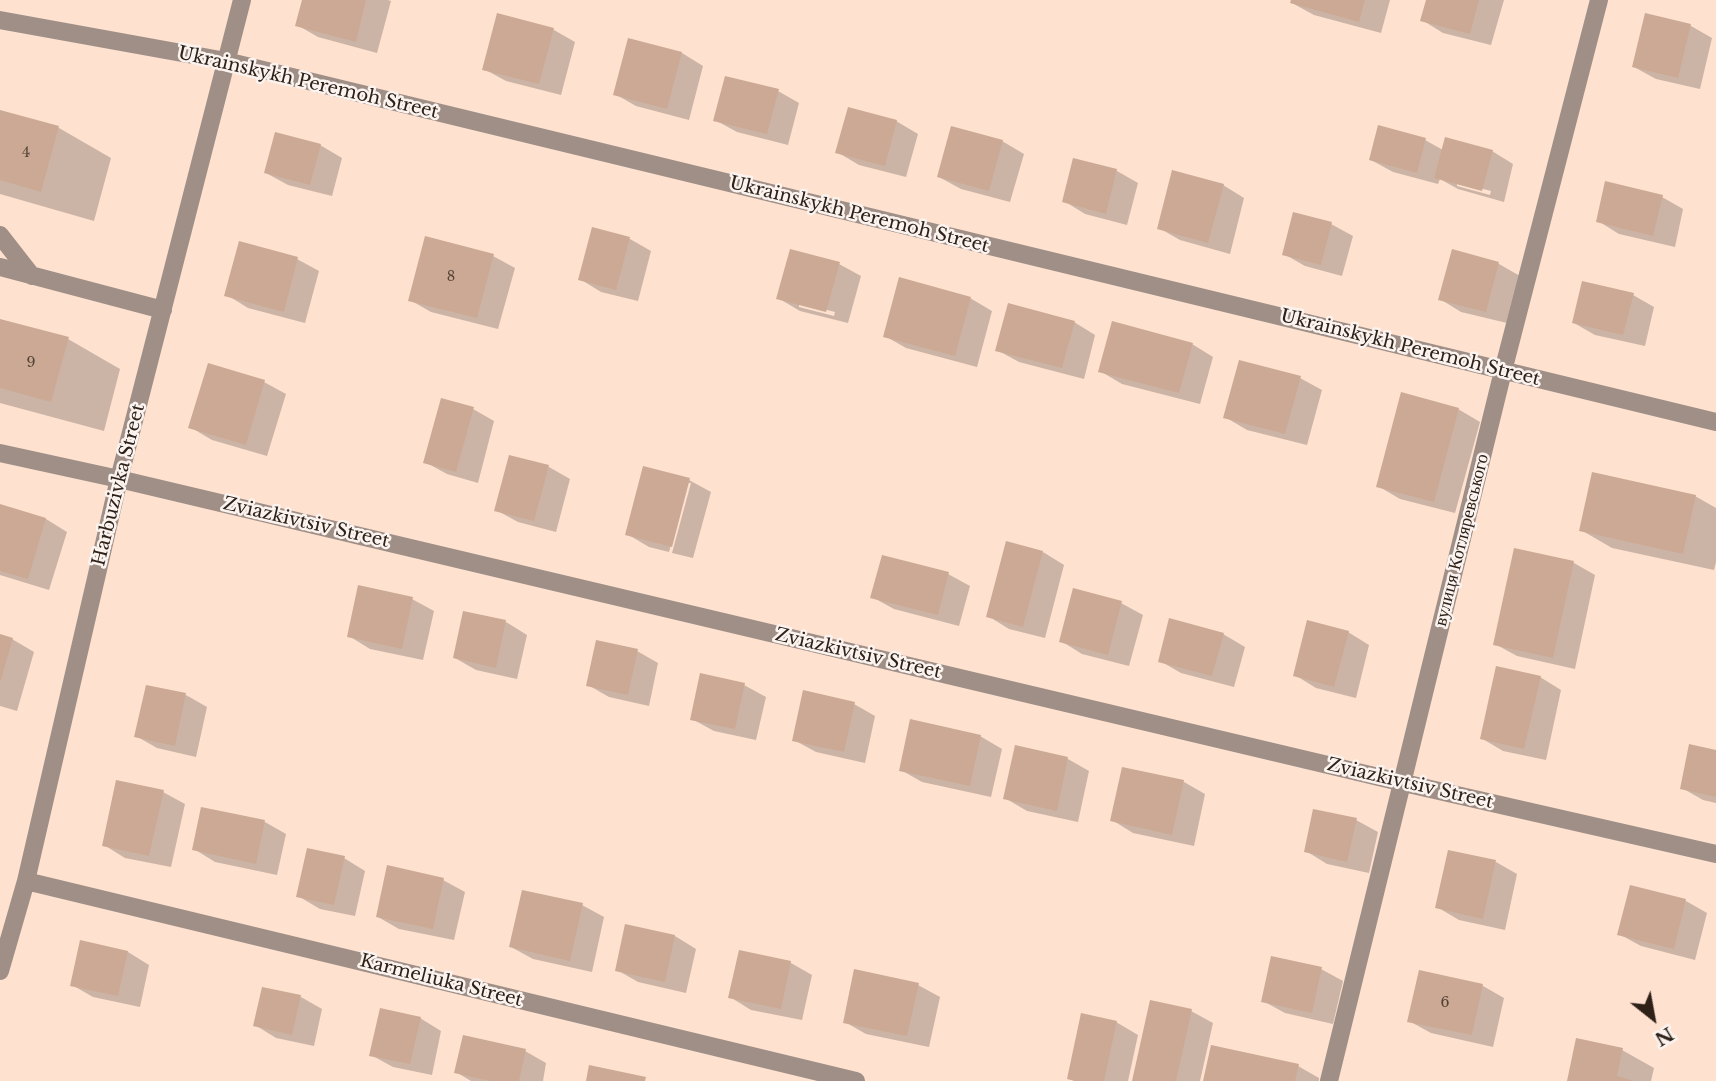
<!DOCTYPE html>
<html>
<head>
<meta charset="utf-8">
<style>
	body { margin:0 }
	#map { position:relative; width:1716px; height:1081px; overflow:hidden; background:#fee1cf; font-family:"Libre Baskerville",serif }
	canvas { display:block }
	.north { position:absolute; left:1618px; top:983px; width:70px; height:70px; -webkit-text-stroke:5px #fbf3ef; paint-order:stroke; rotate:149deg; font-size:19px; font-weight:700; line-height:28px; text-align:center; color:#2e2118 }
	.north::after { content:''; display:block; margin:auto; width:24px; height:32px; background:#2e2118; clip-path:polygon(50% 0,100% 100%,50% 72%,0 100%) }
</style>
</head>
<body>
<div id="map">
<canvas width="1716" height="1081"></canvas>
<div class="north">N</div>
</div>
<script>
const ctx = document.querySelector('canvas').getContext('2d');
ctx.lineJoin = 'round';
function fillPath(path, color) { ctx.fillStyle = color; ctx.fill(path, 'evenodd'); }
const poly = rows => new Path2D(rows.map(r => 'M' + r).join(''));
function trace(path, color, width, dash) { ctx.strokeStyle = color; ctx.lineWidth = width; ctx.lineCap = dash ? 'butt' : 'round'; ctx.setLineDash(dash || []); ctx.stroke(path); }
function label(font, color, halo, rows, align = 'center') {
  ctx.font = font + ' "Libre Baskerville",serif'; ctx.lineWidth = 5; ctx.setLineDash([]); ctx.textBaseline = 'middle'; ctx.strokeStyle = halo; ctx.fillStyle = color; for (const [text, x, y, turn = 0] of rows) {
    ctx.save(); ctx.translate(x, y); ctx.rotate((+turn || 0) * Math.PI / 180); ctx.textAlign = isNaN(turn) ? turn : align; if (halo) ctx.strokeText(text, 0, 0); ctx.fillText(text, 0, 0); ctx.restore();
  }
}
fillPath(poly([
	[304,0,388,0,391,1,377,53,318,37,297,25],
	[1293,0,1390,0,1381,33,1314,15,1292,3],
	[1427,0,1504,0,1491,45,1443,33,1422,20],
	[498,15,554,30,575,42,561,95,506,81,484,69],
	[1647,15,1691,26,1712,38,1700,89,1656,79,1634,67],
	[629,40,682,53,703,66,689,120,636,106,615,94],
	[778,91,799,103,788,145,737,132,715,120],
	[0,112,59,128,111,158,94,221,0,194],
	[896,121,918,134,906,177,859,165,837,152],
	[1425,140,1443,150,1492,151,1513,164,1504,202,1458,189,1440,179,1438,184,1393,172,1371,160],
	[1457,182,1491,191,1490,195,1457,186],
	[1002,141,1024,154,1010,202,961,189,939,177],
	[320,145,342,158,332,196,288,185,266,173],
	[1075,160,1117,171,1138,183,1127,225,1085,214,1064,201],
	[1223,185,1244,198,1230,254,1180,240,1159,228],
	[1662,197,1683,209,1675,247,1619,234,1598,221],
	[1331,224,1353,236,1342,276,1305,266,1284,254],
	[593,229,630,239,651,251,638,301,601,292,580,279],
	[1453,251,1499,264,1520,276,1507,323,1461,312,1440,299],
	[493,256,515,268,498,329,431,312,410,300],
	[297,259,319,271,305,323,248,308,227,295],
	[839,264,861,276,848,323,800,311,778,298],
	[799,303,835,312,834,316,799,307],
	[1633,295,1654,307,1645,346,1595,335,1574,323],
	[970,298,992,311,977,367,906,348,885,336],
	[0,320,68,339,120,369,104,431,0,403],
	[1074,322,1095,335,1084,379,1019,362,997,350],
	[1192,344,1213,357,1200,404,1122,384,1100,371],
	[1300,378,1322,390,1307,445,1247,430,1225,417],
	[264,382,286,394,267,456,212,440,190,427],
	[473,409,494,421,478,483,447,474,425,462],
	[1458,409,1480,422,1455,513,1400,499,1378,486],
	[511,457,549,467,570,479,556,532,518,522,496,510],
	[689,480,711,492,693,558,672,553,691,483,687,483,669,552,649,547,627,534],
	[1695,496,1716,508,1716,562,1714,570,1612,548,1581,530],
	[0,506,46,519,67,532,49,590,0,575],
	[1516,550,1574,563,1595,575,1575,669,1517,656,1495,644],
	[1043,552,1064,565,1045,638,1009,629,988,616],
	[948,574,970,586,959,626,894,609,872,597],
	[412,599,434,611,423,660,370,649,349,636],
	[1121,603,1143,615,1129,666,1082,654,1061,641],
	[464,613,506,622,527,635,517,679,476,670,455,658],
	[1348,632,1369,645,1356,698,1316,688,1295,675],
	[1223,634,1245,647,1234,687,1181,673,1160,661],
	[0,636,12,639,34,652,17,711,0,706],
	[637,651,658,663,649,706,609,697,588,685],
	[1540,677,1561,690,1546,760,1503,751,1481,738],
	[744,685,766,697,756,740,714,731,692,719],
	[186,695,207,707,196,757,157,748,136,736],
	[854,704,875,716,865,763,816,752,794,740],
	[980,736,1002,749,991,797,922,782,901,770],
	[1016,747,1068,759,1089,771,1078,822,1027,811,1005,798],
	[1716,752,1716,803,1703,800,1682,788],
	[1123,769,1184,782,1205,794,1194,846,1133,833,1112,820],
	[163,792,185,804,171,867,125,858,104,845],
	[203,809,265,822,286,834,277,875,215,862,194,849],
	[1356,820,1378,832,1369,873,1327,864,1306,851],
	[344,858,365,871,355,916,320,909,298,896],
	[1496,862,1517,874,1505,930,1459,920,1437,907],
	[443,880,465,892,454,940,399,929,378,917],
	[1631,887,1686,901,1707,913,1695,960,1641,946,1619,934],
	[582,905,604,917,592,972,533,959,511,947],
	[675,936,696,949,686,993,638,982,617,970],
	[128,952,149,965,140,1007,93,997,72,985],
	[740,952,791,963,812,975,802,1020,751,1010,730,997],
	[1321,969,1343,981,1333,1024,1285,1013,1263,1001],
	[1420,972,1483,986,1504,998,1493,1047,1431,1033,1409,1021],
	[918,985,940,997,929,1047,866,1034,845,1022],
	[301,997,322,1009,314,1046,276,1038,255,1025],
	[1191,1011,1213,1023,1200,1081,1134,1081],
	[420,1018,441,1031,432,1075,393,1067,371,1055],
	[1116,1022,1138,1035,1128,1081,1074,1081,1069,1078],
	[1622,1050,1654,1068,1651,1081,1569,1081],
	[525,1051,546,1063,543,1081,471,1081,456,1072],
	[1298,1066,1319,1078,1319,1081,1205,1081]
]), '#0003');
fillPath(poly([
	[302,0,366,0,356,42,295,26],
	[1291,0,1365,0,1359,22,1290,3],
	[1426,0,1479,0,1470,34,1420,21],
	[497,13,554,28,539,84,482,70],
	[1645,13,1691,24,1678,78,1632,67],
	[628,38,682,52,667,109,613,95],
	[725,76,779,89,767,134,713,121],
	[848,107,897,120,885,166,835,153],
	[0,110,59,126,41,192,0,180],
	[1378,125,1426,138,1417,173,1369,160],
	[951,126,1003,140,989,191,937,177],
	[275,132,321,144,310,185,264,173],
	[1445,137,1493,150,1482,191,1434,178],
	[1073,158,1117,169,1106,214,1062,202],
	[1172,170,1224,184,1208,243,1157,229],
	[1605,181,1663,195,1653,236,1596,222],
	[1293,212,1332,222,1321,265,1282,255],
	[592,227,630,237,616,290,578,280],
	[425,236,494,254,477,318,408,301],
	[239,241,298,257,284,312,224,296],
	[790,249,840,262,826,312,776,299],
	[1452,249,1499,262,1486,312,1438,300],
	[899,277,971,297,955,356,883,337],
	[1582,281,1634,293,1623,335,1572,323],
	[1008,303,1075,321,1062,368,995,351],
	[0,319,69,337,51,402,0,388],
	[1112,321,1193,343,1179,393,1098,372],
	[1239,360,1301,376,1285,434,1223,418],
	[208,363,265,380,246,445,188,428],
	[1401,392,1459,408,1434,502,1376,487],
	[441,398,474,407,456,472,423,463],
	[509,455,549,465,534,521,494,511],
	[643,466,690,478,672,547,625,535],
	[1592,472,1696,495,1683,554,1579,531],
	[0,504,46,518,28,579,0,571],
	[1006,541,1043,551,1023,627,986,617],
	[1514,548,1574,561,1553,658,1493,645],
	[882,555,949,572,938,615,870,598],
	[358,585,413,597,402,649,347,637],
	[1073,588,1122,601,1108,655,1059,642],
	[463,611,506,620,496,668,453,658],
	[1169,618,1224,633,1212,676,1158,662],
	[1307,620,1349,631,1334,687,1293,676],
	[0,634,13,638,1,680,0,680],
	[596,640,638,649,628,695,586,686],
	[1496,666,1541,676,1524,749,1480,739],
	[700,673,745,683,735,729,690,720],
	[146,685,186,693,175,746,134,737],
	[803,690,855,702,844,752,792,741],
	[910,719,981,735,970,786,899,771],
	[1689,744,1716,750,1716,797,1680,789],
	[1015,745,1068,757,1057,811,1003,799],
	[1122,767,1184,780,1172,835,1110,821],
	[116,780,164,790,149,856,102,846],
	[201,807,265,820,256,864,192,850],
	[1313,809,1357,818,1347,862,1304,852],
	[307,848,345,856,334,905,296,897],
	[1448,850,1496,860,1483,919,1435,908],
	[387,865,444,878,433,929,376,917],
	[1630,885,1686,899,1674,949,1617,935],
	[522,890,583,903,570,961,509,947],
	[625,924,675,935,665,982,615,971],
	[80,940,128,951,118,996,70,986],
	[739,950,791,961,781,1009,728,998],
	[1271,956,1322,967,1312,1013,1261,1002],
	[854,969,919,983,907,1036,843,1023],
	[1419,970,1483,984,1472,1035,1407,1022],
	[262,987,301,995,292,1035,253,1026],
	[1150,1000,1192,1009,1176,1081,1132,1081],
	[380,1008,421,1017,410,1064,369,1056],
	[1081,1013,1117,1021,1104,1081,1075,1081,1067,1079],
	[463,1035,526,1049,519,1081,490,1081,454,1073],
	[1576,1038,1623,1048,1617,1076,1634,1081,1567,1081],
	[1211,1045,1299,1064,1295,1081,1203,1081],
	[589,1065,646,1077,645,1081,586,1081]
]), '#cba994');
trace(poly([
	[0,20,226,61,1716,422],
	[0,235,32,276],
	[0,267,163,310],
	[0,453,119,479,1404,783,1716,854],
	[26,881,856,1081],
	[0,971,26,881,119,479,242,0],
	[1329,1081,1503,371,1599,0]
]), '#9f8f87', 18);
label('14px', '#554337', null, [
	["4",26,153],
	["8",451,277],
	["9",31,363],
	["6",1445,1003]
]);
label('18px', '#2e2118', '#fbf3ef', [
	["Ukrainskykh Peremoh Street",308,83,13],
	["Ukrainskykh Peremoh Street",859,215,14],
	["Ukrainskykh Peremoh Street",1410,348,14],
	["Harbuzivka Street",119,485,-76],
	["Zviazkivtsiv Street",306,523,13],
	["вулиця Котляревського",1462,540,-76],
	["Zviazkivtsiv Street",858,654,13],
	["Zviazkivtsiv Street",1410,784,13],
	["Karmeliuka Street",441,981,14]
]);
</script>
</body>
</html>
